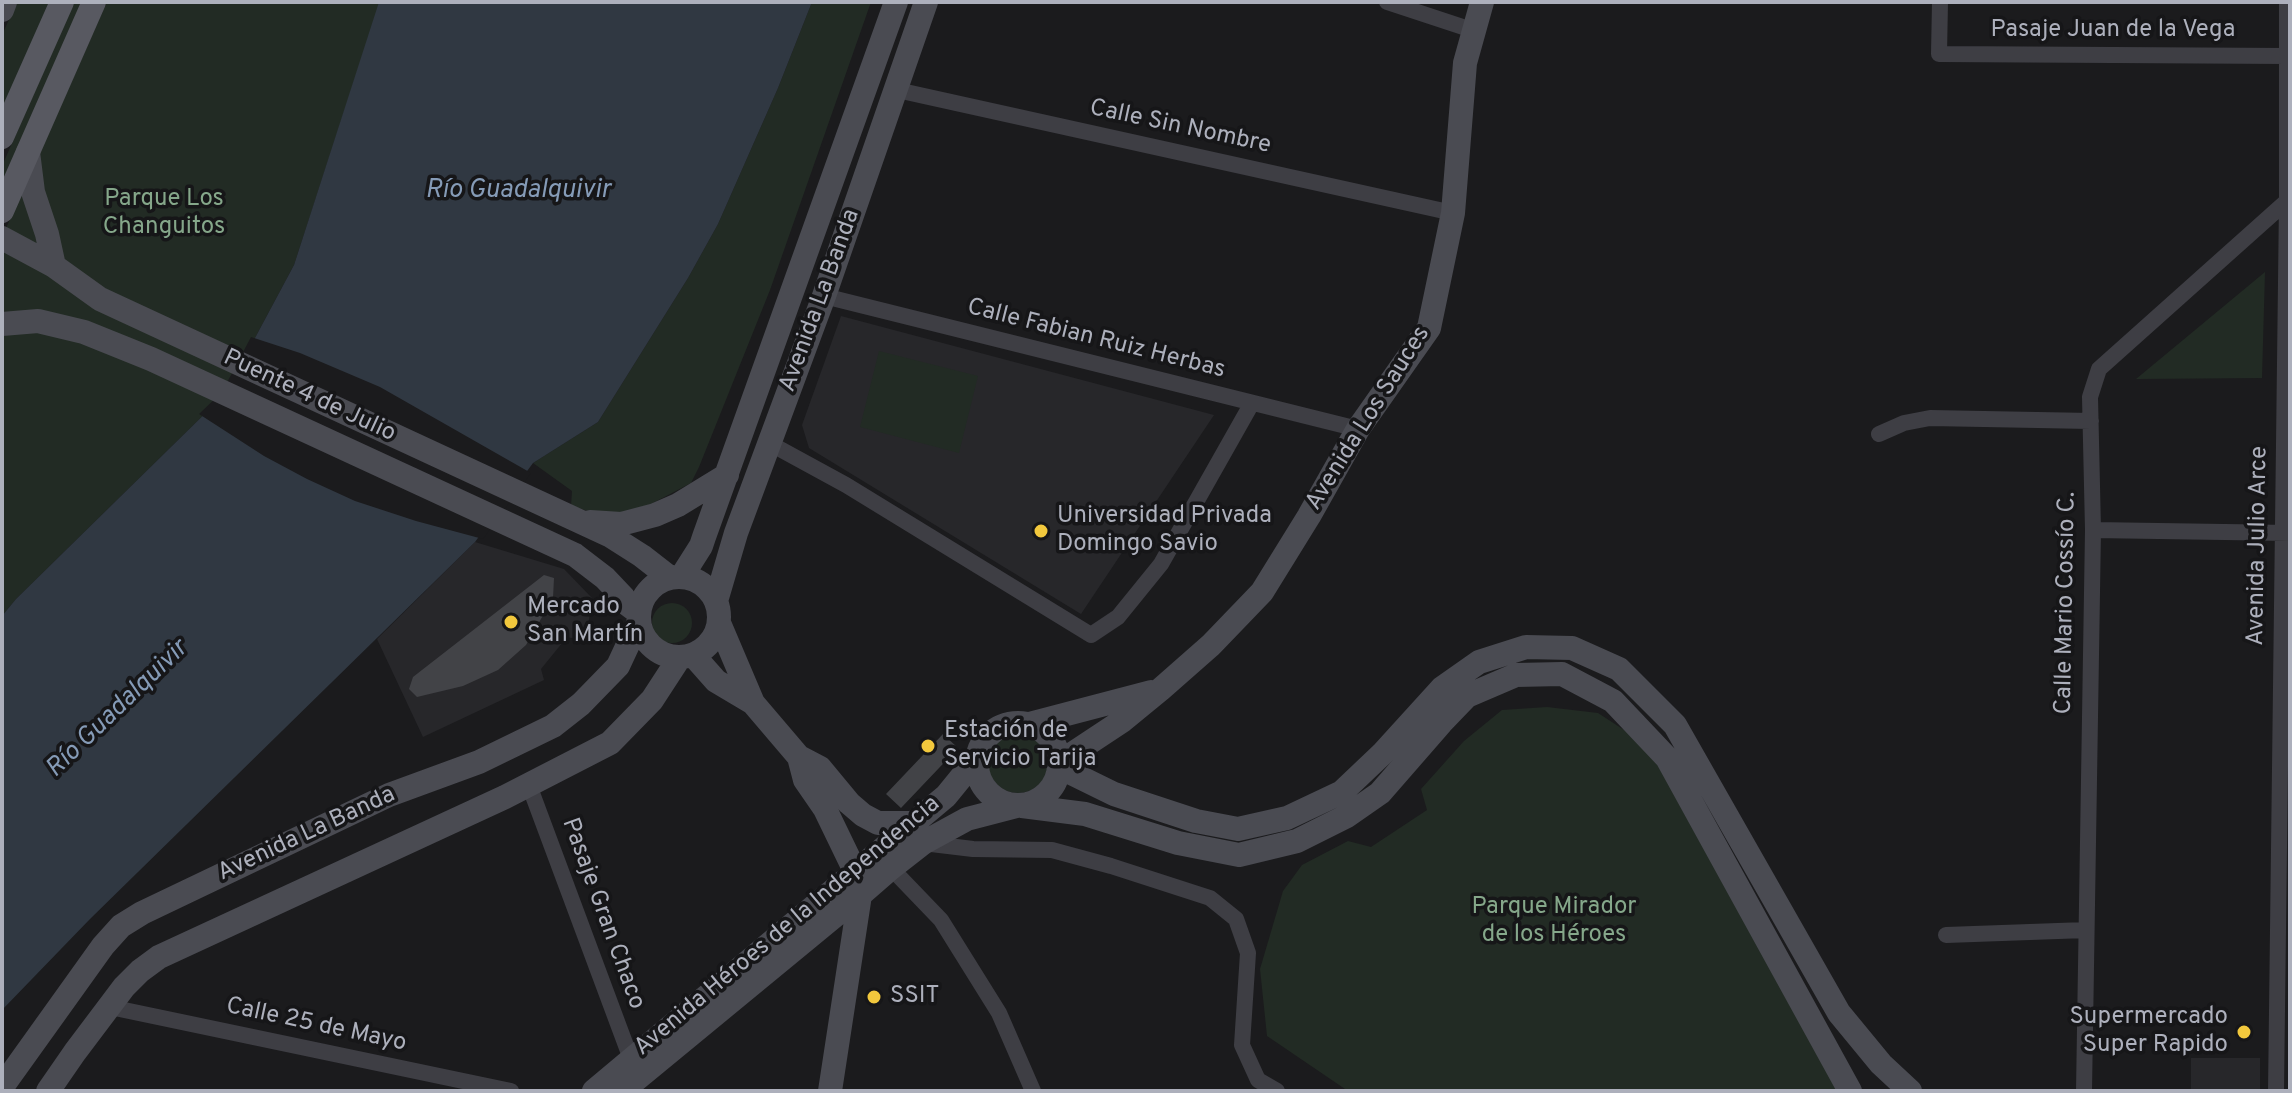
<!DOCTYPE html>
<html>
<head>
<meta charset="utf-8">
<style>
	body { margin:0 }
	#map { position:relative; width:2292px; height:1093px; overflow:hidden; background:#1b1b1d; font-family:Overpass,sans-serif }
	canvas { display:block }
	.frame { position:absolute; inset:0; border:4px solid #adb0bc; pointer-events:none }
</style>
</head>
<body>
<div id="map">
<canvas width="2292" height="1093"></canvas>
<div class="frame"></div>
</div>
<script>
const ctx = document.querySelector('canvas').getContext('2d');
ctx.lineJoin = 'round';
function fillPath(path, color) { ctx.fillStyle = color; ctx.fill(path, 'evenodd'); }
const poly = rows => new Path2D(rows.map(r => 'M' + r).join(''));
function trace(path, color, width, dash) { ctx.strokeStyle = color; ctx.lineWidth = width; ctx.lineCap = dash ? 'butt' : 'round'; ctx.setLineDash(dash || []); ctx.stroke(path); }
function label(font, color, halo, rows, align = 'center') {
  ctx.font = font + ' Overpass,sans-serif'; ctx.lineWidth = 7; ctx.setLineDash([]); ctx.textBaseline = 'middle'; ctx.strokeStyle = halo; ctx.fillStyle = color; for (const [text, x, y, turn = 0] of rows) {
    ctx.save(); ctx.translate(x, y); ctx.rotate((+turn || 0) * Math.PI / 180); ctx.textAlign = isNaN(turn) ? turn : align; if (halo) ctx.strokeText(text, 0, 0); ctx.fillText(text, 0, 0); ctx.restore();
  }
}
fillPath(poly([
	[841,316,1214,415,1081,614,809,448,802,425],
	[475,542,564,569,592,598,586,641,567,637,541,669,544,680,423,737,377,639],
	[2191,1058,2260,1058,2260,1091,2191,1091]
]), '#27272a');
fillPath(poly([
	[17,2,54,2,2,121,2,35],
	[74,2,87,2,2,197,2,166],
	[107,2,380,2,294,265,225,394,16,599,2,616,2,237],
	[812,2,871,2,770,290,699,467,691,483,651,504,623,513,595,513,571,506,572,491,533,463,598,422,688,278,718,224,778,88],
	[2265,272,2262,378,2136,379],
	[879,351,978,376,959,453,860,427],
	'652 623a20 20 0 1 1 40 0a20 20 0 1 1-40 0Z',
	[1547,707,1598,713,1641,741,1681,799,1840,1091,1348,1091,1267,1036,1260,969,1283,891,1302,865,1348,841,1371,847,1427,810,1421,789,1464,741,1502,710],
	'988 763a30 30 0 1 1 60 0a30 30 0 1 1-60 0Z'
]), '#222b24');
fillPath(poly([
	[379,2,812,2,778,88,718,224,688,278,598,422,533,463,475,542,90,919,2,1010,2,616,16,599,225,394,294,265]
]), '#303842');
fillPath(poly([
	[251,337,300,353,380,387,531,473,483,539,416,521,355,501,307,479,264,456,199,414,222,392]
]), '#1b1b1d');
fillPath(poly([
	[544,575,554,578,553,598,526,645,498,670,463,686,417,697,409,689,413,677],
	[943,734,958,748,901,808,886,794]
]), '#424347');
trace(poly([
	[1387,2,1475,31],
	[1940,2,1939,54,2287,56],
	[897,90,1453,213],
	[824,296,1358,429],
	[1879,434,1904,423,1930,418,2091,421],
	[769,443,846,485,1091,635,1118,617,1161,564,1252,403],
	[2093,530,2290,533],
	[529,785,631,1059],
	[923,843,973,849,1052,850,1111,866,1210,898,1236,919,1248,953,1242,1045,1258,1080,1277,1091],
	[891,868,941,920,999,1013,1033,1091],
	[1946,935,2086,930],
	[110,1007,511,1091],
	[2084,1091,2093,530,2090,397,2099,369,2287,201,2290,201],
	[2276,1091,2287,201,2287,2]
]), '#3e3e44', 16);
trace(poly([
	[2,10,5,2],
	[28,152,33,192,47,234,54,266,100,299,609,535,642,556,669,577],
	[2,238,54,266],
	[2,324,38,321,84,332,151,359,575,555,605,578,623,597,627,604,639,613],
	[590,522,621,524,655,515,678,505,727,475],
	[682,576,701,546,704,537,896,2],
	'639 617a40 40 0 1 1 80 0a40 40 0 1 1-80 0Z',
	[716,601,736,533,824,296,926,2],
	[719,623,753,703],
	[693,655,716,681,753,703,799,757,820,768,849,803,863,815,878,823,914,823],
	'977 764a41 41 0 1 1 82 0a41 41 0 1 1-82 0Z',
	[1029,724,1151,692],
	[799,757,805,780,825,809,855,871,863,881],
	[1060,762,1122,721,1161,689,1211,645,1262,592,1309,516,1358,429,1429,328,1453,213,1465,63,1482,2],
	[1059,767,1114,794,1196,821,1238,829,1287,818,1342,792,1382,754,1442,688,1479,662,1526,647,1572,648,1619,669,1675,725,1839,1013,1881,1064,1910,1091],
	[1022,806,1085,814,1178,843,1239,855,1297,841,1347,816,1380,793,1441,723,1467,696,1516,675,1562,674,1613,701,1667,758,1850,1091],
	[2,1087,103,946,121,926,142,913,389,795,479,762,553,726,581,704,618,666,639,621],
	[48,1091,75,1052,124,987,140,971,159,957,505,797,610,743,652,700,680,657],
	[594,1091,946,796,977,758],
	[622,1091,860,895,891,868,923,843,967,819,1017,806],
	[830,1091,860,895]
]), '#4a4b52', 24);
trace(poly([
	[2,137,62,2],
	[2,211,94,2]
]), '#585961', 24);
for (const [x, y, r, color] of [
	[1041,531,8,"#f2c83d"],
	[511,622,8,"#f2c83d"],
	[928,746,8,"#f2c83d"],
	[874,997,8,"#f2c83d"],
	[2244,1032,8,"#f2c83d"]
]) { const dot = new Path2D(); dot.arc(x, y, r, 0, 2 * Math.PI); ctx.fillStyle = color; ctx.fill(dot); trace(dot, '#161618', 3); }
label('24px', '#adb0bc', '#161618', [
	["Pasaje Juan de la Vega",2113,31],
	["Calle Sin Nombre",1180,128,12],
	["Avenida La Banda",821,301,-70],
	["Calle Fabian Ruiz Herbas",1096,340,14],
	["Puente 4 de Julio",309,397,25],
	["Avenida Los Sauces",1369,419,-58],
	["Avenida Julio Arce",2259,546,-89],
	["Calle Mario Cossío C.",2067,603,-89],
	["Avenida La Banda",307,835,-25],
	["Pasaje Gran Chaco",602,914,70],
	["Avenida Héroes de la Independencia",788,927,-40],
	["Calle 25 de Mayo",316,1026,12]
]);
label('24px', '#85a78a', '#161618', [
	["Parque Los",164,200],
	["Changuitos",164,228],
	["Parque Mirador",1554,908],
	["de los Héroes",1554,936]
]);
label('24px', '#adb0bc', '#161618', [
	["Universidad Privada",1057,517],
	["Domingo Savio",1057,545],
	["Mercado",527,608],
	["San Martín",527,636],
	["Estación de",944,732],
	["Servicio Tarija",944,760],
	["SSIT",890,997],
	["Supermercado",2228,1018,"right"],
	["Super Rapido",2228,1046,"right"]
], 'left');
label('italic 26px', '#859bb7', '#161618', [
	["Río Guadalquivir",518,192],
	["Río Guadalquivir",118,710,-44]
]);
</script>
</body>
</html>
